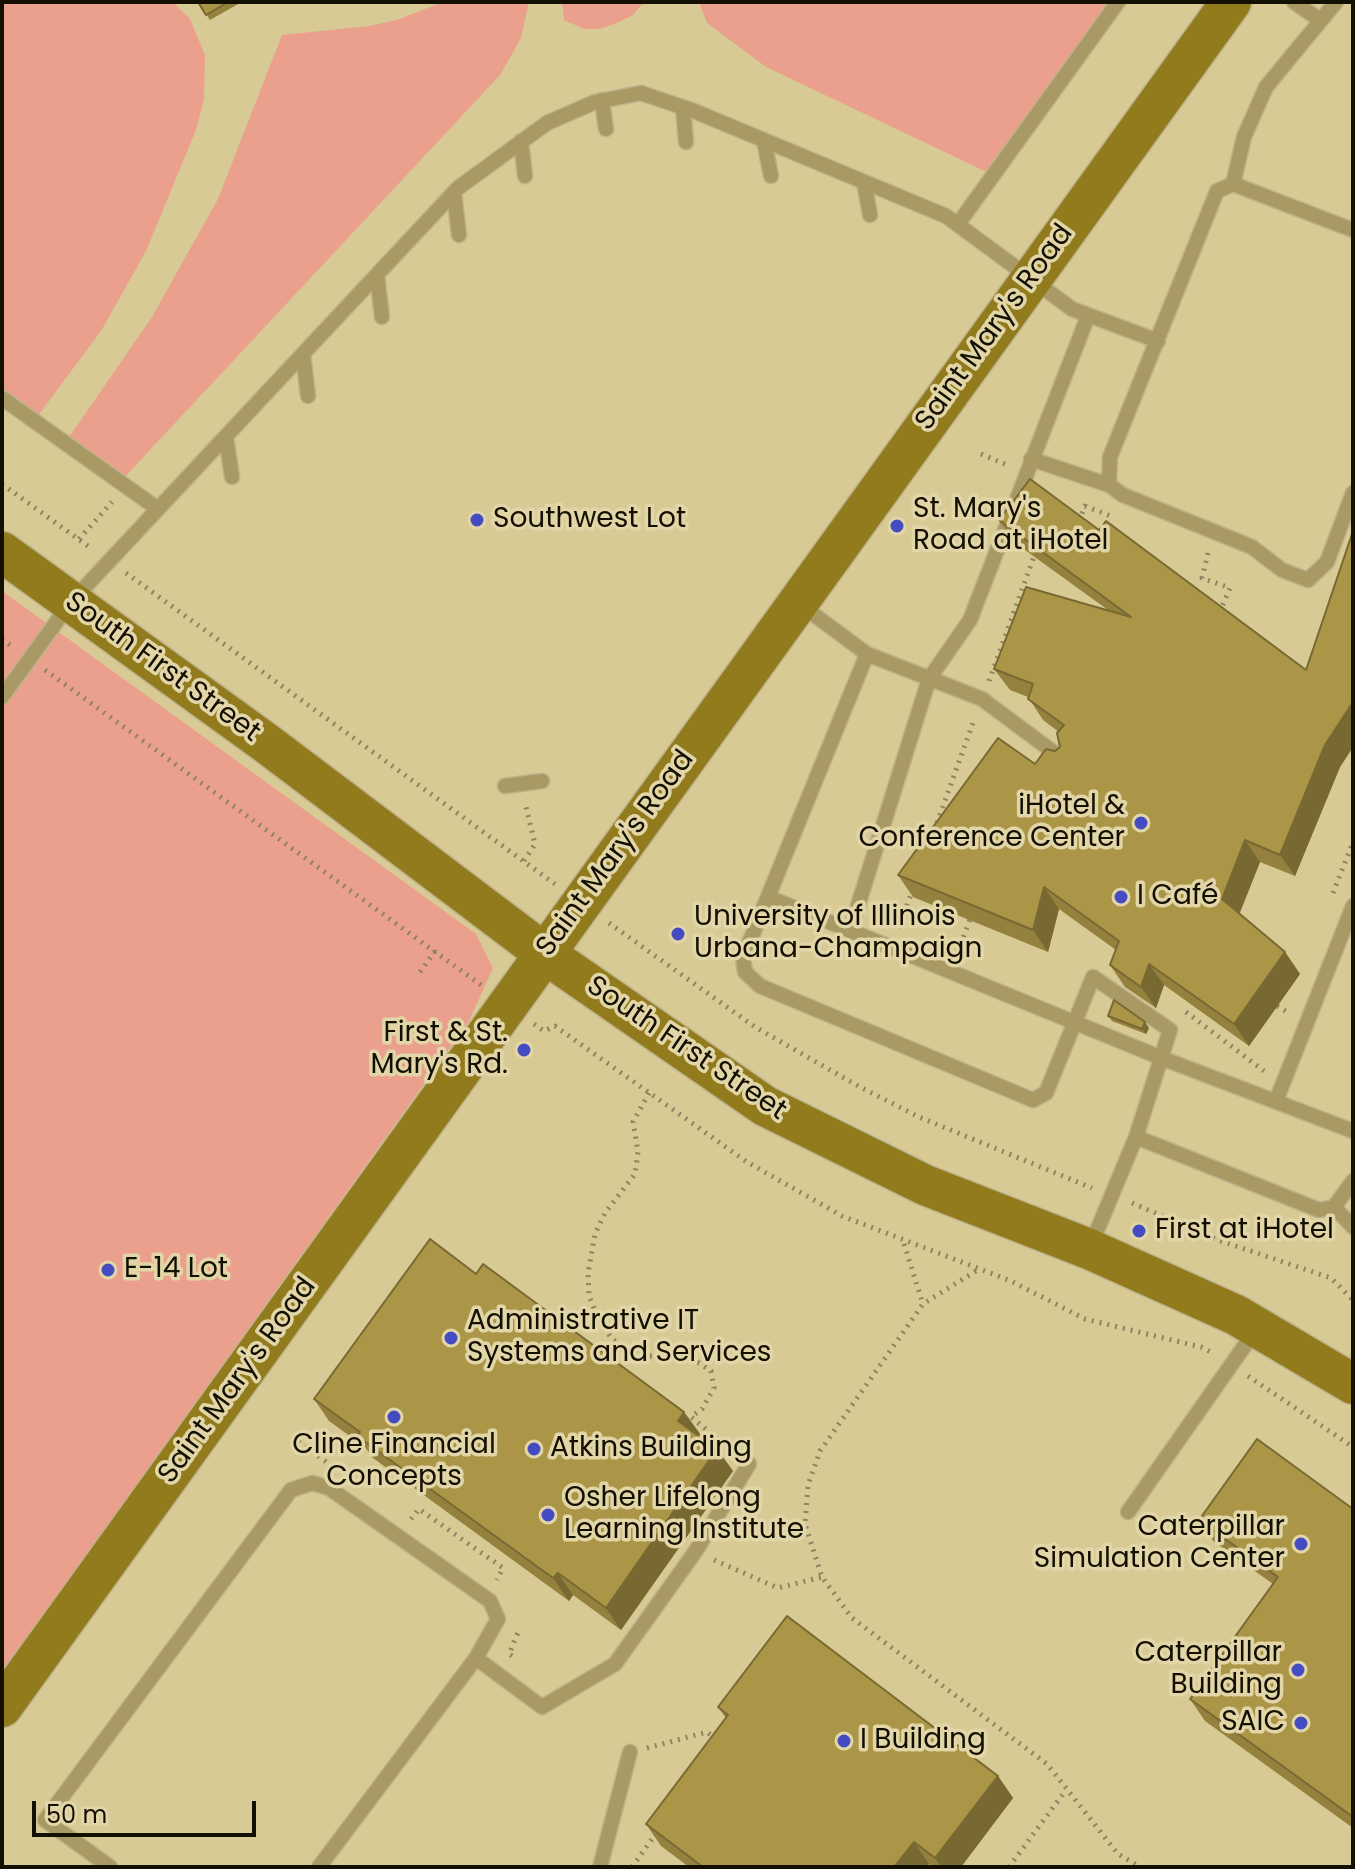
<!DOCTYPE html>
<html>
<head>
<meta charset="utf-8">
<style>
	body { margin:0 }
	#map { position:relative; width:1355px; height:1869px; overflow:hidden; background:#e2d6a8; font-family:Poppins,sans-serif }
	canvas { display:block }
	.frame { position:absolute; inset:0; border:4px solid #130f01; pointer-events:none }
	.scale { position:absolute; left:32px; top:1801px; width:224px; height:36px; box-sizing:border-box; border:4px solid #130f01; border-top:0; padding-left:10px; font-size:24px; line-height:28px; white-space:nowrap; color:#130f01; -webkit-text-stroke:6px #e2d6a8; paint-order:stroke }
</style>
</head>
<body>
<div id="map">
<canvas width="1355" height="1869"></canvas>
<div class="frame"></div>
<div class="scale">50 m</div>
</div>
<script>
const ctx = document.querySelector('canvas').getContext('2d');
ctx.lineJoin = 'round';
function fillPath(path, color) { ctx.fillStyle = color; ctx.fill(path, 'evenodd'); }
const poly = rows => new Path2D(rows.map(r => 'M' + r).join(''));
function trace(path, color, width, dash) { ctx.strokeStyle = color; ctx.lineWidth = width; ctx.lineCap = dash ? 'butt' : 'round'; ctx.setLineDash(dash || []); ctx.stroke(path); }
function label(font, color, halo, rows, align = 'center') {
  ctx.font = font + ' Poppins,sans-serif'; ctx.lineWidth = 7; ctx.setLineDash([]); ctx.textBaseline = 'middle'; ctx.strokeStyle = halo; ctx.fillStyle = color; for (const [text, x, y, turn = 0] of rows) {
    ctx.save(); ctx.translate(x, y); ctx.rotate((+turn || 0) * Math.PI / 180); ctx.textAlign = isNaN(turn) ? turn : align; if (halo) ctx.strokeText(text, 0, 0); ctx.fillText(text, 0, 0); ctx.restore();
  }
}
fillPath(poly([
	[2,2,1353,2,1353,1867,2,1867]
]), '#d8ca94');
fillPath(poly([
	[2,2,173,2,190,19,205,55,204,99,196,130,146,251,101,331,34,421,2,398],
	[443,2,529,2,521,38,500,75,120,482,65,443,152,317,218,199,282,35,369,26,397,20],
	[562,2,644,2,633,15,619,22,600,29,584,29,564,20],
	[699,2,1118,2,993,175,766,67,707,23],
	[2,591,476,934,493,968,469,1021,2,1672]
]), '#eaa08d');
const lane = poly([
	[1294,2,1320,20],
	[602,100,606,129],
	[683,107,686,142],
	[521,141,525,176],
	[764,141,771,176],
	[864,182,870,215],
	[1233,184,1244,137,1266,87,1336,2],
	[454,193,459,235],
	[958,224,1118,2],
	[1353,230,1233,184,1217,191,1110,457,1109,485,1123,495,1252,547,1282,570,1308,580,1327,562,1353,493],
	[377,275,382,317],
	[303,354,308,396],
	[2,398,158,509],
	[226,437,232,477],
	[1031,459,1109,485],
	[801,605,867,654,982,699,1064,760],
	[867,654,743,958,745,972,760,986,1033,1100,1046,1093,1093,977,1170,1030,1136,1137,1091,1245],
	[2,697,71,602,458,188,547,123,595,102,641,93,694,111,946,216,1072,309,1158,341],
	[505,786,542,781],
	[768,897,1164,1059,1353,1131],
	[850,931,929,679,970,620,1088,316],
	[1276,1101,1353,906],
	[1136,1137,1319,1210,1334,1207,1353,1181],
	[1334,1207,1353,1227],
	[1128,1512,1255,1331],
	[110,1867,45,1820,291,1490,312,1483,329,1488,490,1601,498,1619,476,1658,542,1707,615,1664,695,1552,749,1464],
	[319,1867,476,1658],
	[600,1867,630,1752]
]);
const secondary = poly([
	[2,552,266,743,544,953,765,1106,925,1185,1089,1249,1236,1315,1353,1384],
	[2,1707,1231,2]
]);
trace(lane, '#bdb28a', 17);
trace(secondary, '#bdb28a', 43);
trace(poly([
	[981,454,1007,465],
	[2,484,92,549],
	[1079,521,1085,506,1113,517],
	[79,539,112,502],
	[1208,553,1202,578,1230,588,1220,611],
	[126,573,555,884],
	[2,639,14,648],
	[45,670,481,985],
	[989,681,1036,551],
	[937,823,974,720],
	[524,861,535,844,525,803],
	[1333,893,1353,842],
	[609,923,755,1027,860,1087,919,1117,1092,1188],
	[902,928,900,924,913,889],
	[958,952,970,919],
	[420,972,435,951],
	[1277,1006,1287,1012],
	[1186,1012,1264,1071],
	[534,1024,544,1031,555,1026,747,1162,842,1216,1011,1281,1085,1319,1201,1347,1213,1353],
	[649,1093,633,1122,638,1152,635,1174,605,1213,595,1234,588,1273,589,1296,599,1320,612,1339,637,1354,699,1363,711,1371,714,1388,702,1409,691,1417,734,1452],
	[1132,1203,1218,1240,1331,1278,1353,1300],
	[904,1244,923,1304],
	[976,1271,923,1304,820,1451,808,1485,805,1524,822,1577,852,1618,1047,1764,1118,1854,1140,1867],
	[610,1362,623,1345],
	[1248,1376,1353,1447],
	[292,1437,332,1466],
	[411,1519,419,1509,503,1568,497,1580],
	[714,1560,778,1588,822,1577],
	[512,1656,509,1654,519,1630],
	[647,1748,707,1732,717,1740],
	[632,1867,657,1832],
	[1009,1867,1066,1790]
]), '#8c8463', 5, [2, 6]);
trace(lane, '#a89965', 14);
trace(secondary, '#917b1d', 40);
fillPath(poly([
	[198,2,239,2,240,3,210,20],
	[999,520,1099,530,1306,670,1353,531,1353,747,1340,767,1295,876,1260,862,1239,914,1285,952,1300,974,1249,1046,1164,985,1156,1008,1125,987,1110,965,1116,950,1059,909,1048,952,913,897,898,875,1035,764,1060,747,1059,732,1043,720,1028,697,1010,690,994,669,1108,610,1014,542],
	[1108,1016,1149,1028,1146,1034,1112,1021],
	[476,1274,684,1412,700,1434,698,1436,717,1449,733,1471,621,1630,573,1595,569,1601,373,1458,365,1447,329,1421,314,1399],
	[1353,1509,1353,1828,1205,1721,1190,1699,1273,1584,1214,1542,1199,1520],
	[718,1707,998,1776,1013,1798,961,1867,933,1867,929,1864,927,1867,689,1867,661,1846,646,1824,726,1718]
]), '#93813d');
fillPath(poly([
	[1353,702,1353,747,1340,767,1295,876,1280,855,1325,745],
	[1245,840,1260,862,1237,920,1222,899],
	[1044,887,1059,909,1048,952,1033,930],
	[1285,952,1300,974,1249,1046,1234,1024],
	[1149,964,1164,985,1156,1008,1141,987],
	[1145,1022,1149,1028,1146,1034,1142,1029],
	[684,1412,700,1434,693,1443,678,1421],
	[717,1449,733,1471,621,1630,606,1608],
	[558,1573,573,1595,569,1601,553,1578],
	[998,1776,1013,1798,961,1867,941,1867,935,1858],
	[914,1842,929,1864,927,1867,894,1867]
]), '#786932');
const building = poly([
	[198,2,228,2,206,15,198,2],
	[1030,479,1099,530,1106,521,1306,670,1353,531,1353,702,1325,745,1280,855,1245,840,1222,899,1285,952,1234,1024,1149,964,1141,987,1110,965,1119,941,1044,887,1033,930,898,875,998,738,1035,764,1046,749,1055,751,1060,747,1057,733,1064,725,1028,699,1033,684,994,669,1026,587,1131,617,999,520,1030,479],
	[1114,1000,1145,1022,1142,1029,1108,1016,1114,1000],
	[430,1239,476,1274,483,1264,684,1412,678,1421,717,1449,606,1608,558,1573,553,1578,357,1436,360,1432,314,1399,430,1239],
	[1257,1439,1353,1509,1353,1817,1190,1699,1278,1577,1199,1520,1257,1439],
	[787,1616,998,1776,935,1858,914,1842,894,1867,703,1867,646,1824,728,1715,718,1707,787,1616]
]);
fillPath(building, '#ab9647');
trace(building, '#786932', 2);
for (const [x, y, r, color] of [
	[477,520,8,"#454cc1"],
	[897,526,8,"#454cc1"],
	[1141,823,8,"#454cc1"],
	[1121,897,8,"#454cc1"],
	[678,934,8,"#454cc1"],
	[524,1050,8,"#454cc1"],
	[1139,1231,8,"#454cc1"],
	[108,1270,8,"#454cc1"],
	[451,1338,8,"#454cc1"],
	[394,1417,8,"#454cc1"],
	[534,1449,8,"#454cc1"],
	[548,1515,8,"#454cc1"],
	[1301,1544,8,"#454cc1"],
	[1298,1670,8,"#454cc1"],
	[1301,1723,8,"#454cc1"],
	[844,1741,8,"#454cc1"]
]) { const dot = new Path2D(); dot.arc(x, y, r, 0, 2 * Math.PI); ctx.fillStyle = color; ctx.fill(dot); trace(dot, '#e2d6a8', 3); }
label('28px', '#130f01', '#e2d6a8', [
	["Saint Mary's Road",995,328,-54],
	["South First Street",162,668,36],
	["Saint Mary's Road",616,854,-54],
	["South First Street",686,1049,34],
	["Saint Mary's Road",238,1381,-54]
]);
label('28px', '#130f01', '#e2d6a8', [
	["St. Mary's",913,510],
	["Road at iHotel",913,542],
	["Southwest Lot",493,520],
	["iHotel &",1125,807,"right"],
	["Conference Center",1125,839,"right"],
	["I Café",1137,897],
	["University of Illinois",694,918],
	["Urbana-Champaign",694,950],
	["First & St.",508,1034,"right"],
	["Mary's Rd.",508,1066,"right"],
	["First at iHotel",1155,1231],
	["E-14 Lot",124,1270],
	["Administrative IT",467,1322],
	["Systems and Services",467,1354],
	["Cline Financial",394,1446,"center"],
	["Concepts",394,1478,"center"],
	["Atkins Building",550,1449],
	["Osher Lifelong",564,1499],
	["Learning Institute",564,1531],
	["Caterpillar",1285,1528,"right"],
	["Simulation Center",1285,1560,"right"],
	["Caterpillar",1282,1654,"right"],
	["Building",1282,1686,"right"],
	["SAIC",1285,1723,"right"],
	["I Building",860,1741]
], 'left');
</script>
</body>
</html>
